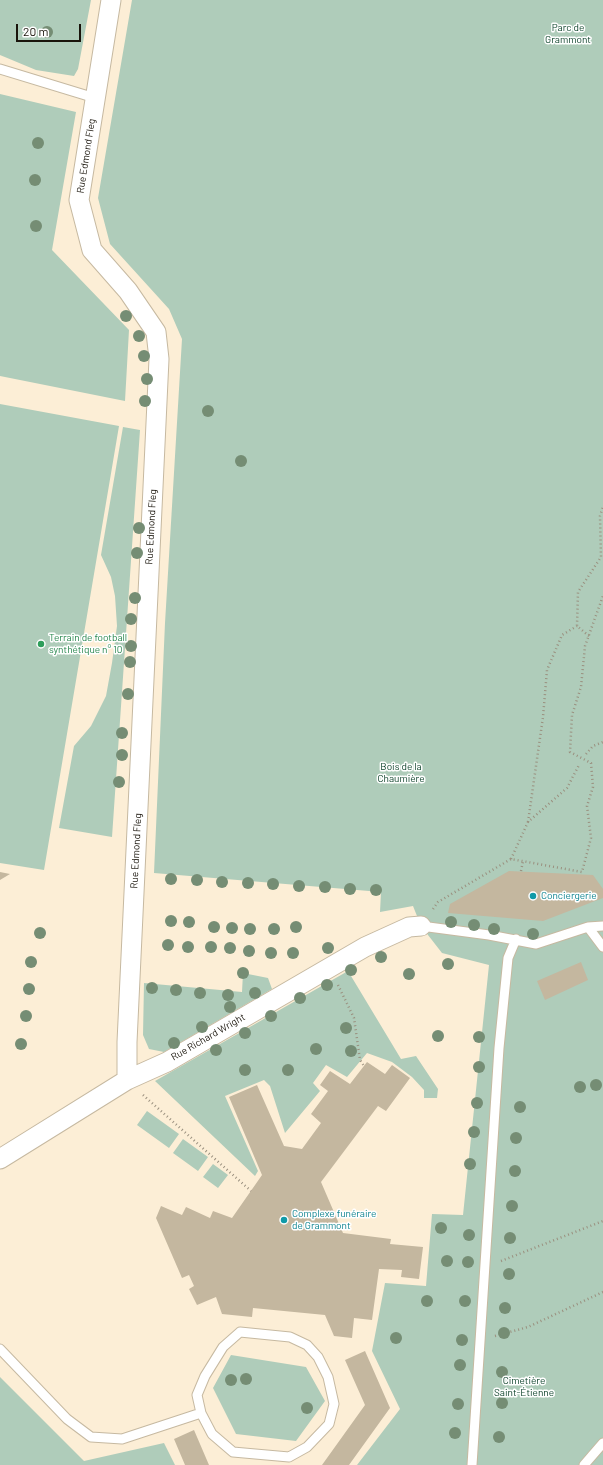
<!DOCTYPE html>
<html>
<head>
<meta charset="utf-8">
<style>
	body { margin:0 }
	#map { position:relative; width:603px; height:1465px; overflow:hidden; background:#fceed6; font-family:Barlow,sans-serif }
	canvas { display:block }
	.scale { position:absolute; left:16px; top:24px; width:65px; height:18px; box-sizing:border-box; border:2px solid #19140b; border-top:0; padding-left:5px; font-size:12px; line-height:14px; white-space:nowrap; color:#19140b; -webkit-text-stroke:3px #fff; paint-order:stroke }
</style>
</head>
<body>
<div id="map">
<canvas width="603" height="1465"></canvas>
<div class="scale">20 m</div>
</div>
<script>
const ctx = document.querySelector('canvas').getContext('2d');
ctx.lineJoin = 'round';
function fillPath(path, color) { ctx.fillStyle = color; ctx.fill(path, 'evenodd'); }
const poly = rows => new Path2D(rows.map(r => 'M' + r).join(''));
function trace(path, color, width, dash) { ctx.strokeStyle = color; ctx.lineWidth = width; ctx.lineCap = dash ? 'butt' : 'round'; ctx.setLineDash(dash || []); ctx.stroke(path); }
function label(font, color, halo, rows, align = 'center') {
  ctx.font = font + ' Barlow,sans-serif'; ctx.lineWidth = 3; ctx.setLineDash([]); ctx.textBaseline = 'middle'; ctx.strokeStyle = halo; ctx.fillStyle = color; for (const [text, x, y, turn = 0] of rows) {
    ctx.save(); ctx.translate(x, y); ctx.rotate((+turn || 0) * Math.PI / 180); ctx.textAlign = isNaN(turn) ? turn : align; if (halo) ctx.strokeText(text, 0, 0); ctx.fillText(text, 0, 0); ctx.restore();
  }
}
fillPath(poly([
	[0,0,91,0,78,69,74,76,36,70,0,55],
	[132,0,603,0,603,1465,357,1465,400,1409,372,1351,385,1283,426,1286,432,1214,463,1215,489,965,442,953,421,926,413,906,380,912,381,892,154,873,165,623,182,339,169,309,110,244,98,198],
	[0,94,76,112,52,250,129,330,125,401,0,376],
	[0,404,119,426,44,870,0,863],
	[123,427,140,430,112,837,59,828,74,746,91,726,106,696,112,663,117,626,115,596,111,577,101,555],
	[348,971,401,1059,416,1056,438,1089,437,1098,424,1098,424,1090,412,1077,392,1062,367,1053,347,1077,326,1065,313,1083,320,1091,285,1133,270,1086,264,1080,225,1096,258,1171,255,1176,155,1081],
	[243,973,268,978,272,989,164,1052,149,1049,143,1035,144,983,242,992],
	[147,1111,179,1134,169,1148,137,1125],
	[183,1139,208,1157,198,1171,173,1153],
	[213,1164,228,1175,218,1188,203,1177],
	[231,1355,306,1367,325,1401,296,1441,236,1434,213,1388],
	[0,1377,84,1461,164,1443,175,1465,0,1465]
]), '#afccba');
fillPath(poly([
	[509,871,593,875,603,889,603,898,543,921,448,913,450,904],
	[0,872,10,874,0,880],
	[581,962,588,980,545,1000,537,981],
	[367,1062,385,1074,392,1065,410,1078,386,1111,378,1106,321,1182,343,1233,391,1239,390,1244,423,1247,419,1279,401,1277,402,1270,379,1269,372,1320,354,1318,352,1338,334,1336,325,1315,253,1308,252,1317,222,1314,216,1297,197,1305,189,1289,194,1286,189,1275,182,1278,156,1218,161,1206,182,1215,186,1207,210,1218,213,1211,232,1218,262,1175,229,1097,257,1085,284,1146,302,1149,321,1123,311,1114,328,1091,320,1085,330,1071,350,1084],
	[365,1351,390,1408,349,1465,322,1465,365,1405,345,1360],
	[194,1430,209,1465,185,1465,174,1439]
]), '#c4b79f');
const service = poly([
	[0,69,95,98],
	[421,926,489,935,536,944,588,927,603,926],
	[588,927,603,947],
	[240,1332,290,1337,307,1345,318,1357,328,1377,334,1404,329,1424,307,1447,289,1457,233,1452,212,1434,201,1413,197,1395,205,1376,223,1347,240,1332],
	[0,1349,67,1419,91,1437,122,1439,201,1413],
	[472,1465,499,1048,508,958,516,939],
	[584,1465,603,1443]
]);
const minor = poly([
	[111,0,79,200,92,250,128,291,156,332,159,359,127,1042,127,1080],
	[0,1159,127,1080,167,1062,365,947,409,927,421,926]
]);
trace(service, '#c6b9a1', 11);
trace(minor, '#c6b9a1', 21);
trace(poly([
	[589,636,577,626,578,592,601,557,600,516,603,507],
	[586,754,593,746,603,742],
	[528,822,543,717,547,670,562,635,577,626],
	[511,859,528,822,567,788,579,765],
	[521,871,523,861],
	[433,909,438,902,511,859,582,872,591,838,587,806,593,787,591,763,570,752,572,715,581,687,585,646,603,596],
	[338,985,354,1018,360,1060,364,1066],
	[143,1095,251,1191],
	[501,1261,603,1221],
	[495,1336,528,1327,603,1292]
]), '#9a907f', 2.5, [1, 3]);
trace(service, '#fff', 9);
trace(minor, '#fff', 19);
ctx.fillStyle = '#758d74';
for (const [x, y] of [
	[47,32],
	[38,143],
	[35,180],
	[36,226],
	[126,316],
	[139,336],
	[144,356],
	[147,379],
	[145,401],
	[208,411],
	[241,461],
	[139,528],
	[137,553],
	[135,598],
	[131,619],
	[131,646],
	[130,662],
	[128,694],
	[122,733],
	[122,755],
	[119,782],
	[171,879],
	[197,880],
	[222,882],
	[248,883],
	[273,884],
	[299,886],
	[325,887],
	[350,889],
	[376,890],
	[171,921],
	[189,922],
	[451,922],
	[474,925],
	[214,927],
	[296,927],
	[232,928],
	[250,929],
	[274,929],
	[494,929],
	[40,933],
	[533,934],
	[168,945],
	[188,947],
	[211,947],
	[230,948],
	[328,948],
	[249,951],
	[271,953],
	[293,953],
	[381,957],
	[31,962],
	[448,964],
	[351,970],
	[243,973],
	[409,974],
	[327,985],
	[152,988],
	[29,989],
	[176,990],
	[200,993],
	[255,993],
	[228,995],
	[300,998],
	[230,1007],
	[26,1016],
	[271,1016],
	[202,1027],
	[346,1028],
	[245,1033],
	[438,1036],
	[479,1037],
	[174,1043],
	[21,1044],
	[316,1049],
	[216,1050],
	[351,1051],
	[479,1067],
	[245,1070],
	[288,1070],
	[596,1085],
	[580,1087],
	[477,1103],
	[520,1107],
	[474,1132],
	[516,1138],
	[470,1164],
	[515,1171],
	[512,1206],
	[441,1228],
	[469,1235],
	[510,1238],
	[447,1261],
	[468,1262],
	[509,1274],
	[427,1301],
	[465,1301],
	[505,1308],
	[504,1333],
	[396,1338],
	[462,1340],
	[460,1365],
	[502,1372],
	[246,1379],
	[231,1380],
	[502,1403],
	[458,1404],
	[307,1408],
	[455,1433],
	[499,1437]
]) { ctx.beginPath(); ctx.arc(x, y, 6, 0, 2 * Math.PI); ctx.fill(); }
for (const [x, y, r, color] of [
	[41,644,4,"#2e9e5b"],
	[533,896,4,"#0f9aa8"],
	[284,1220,4,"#0f9aa8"]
]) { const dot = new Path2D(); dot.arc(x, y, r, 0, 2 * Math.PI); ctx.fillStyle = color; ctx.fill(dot); trace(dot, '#fff', 1.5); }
label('10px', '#063d24', '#fff', [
	["Parc de",568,28],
	["Grammont",568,40],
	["Bois de la",401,767],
	["Chaumière",401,779],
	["Cimetière",524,1381],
	["Saint-Étienne",524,1393]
]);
label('10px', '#19140b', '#fff', [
	["Rue Edmond Fleg",86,156,-81],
	["Rue Edmond Fleg",151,527,-87],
	["Rue Edmond Fleg",136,851,-87],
	["Rue Richard Wright",208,1037,-30]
]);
label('10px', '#27864d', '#fff', [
	["Terrain de football",49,638],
	["synthétique n° 10",49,650]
], 'left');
label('10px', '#0d838f', '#fff', [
	["Conciergerie",541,896],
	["Complexe funéraire",292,1214],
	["de Grammont",292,1226]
], 'left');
</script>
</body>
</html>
